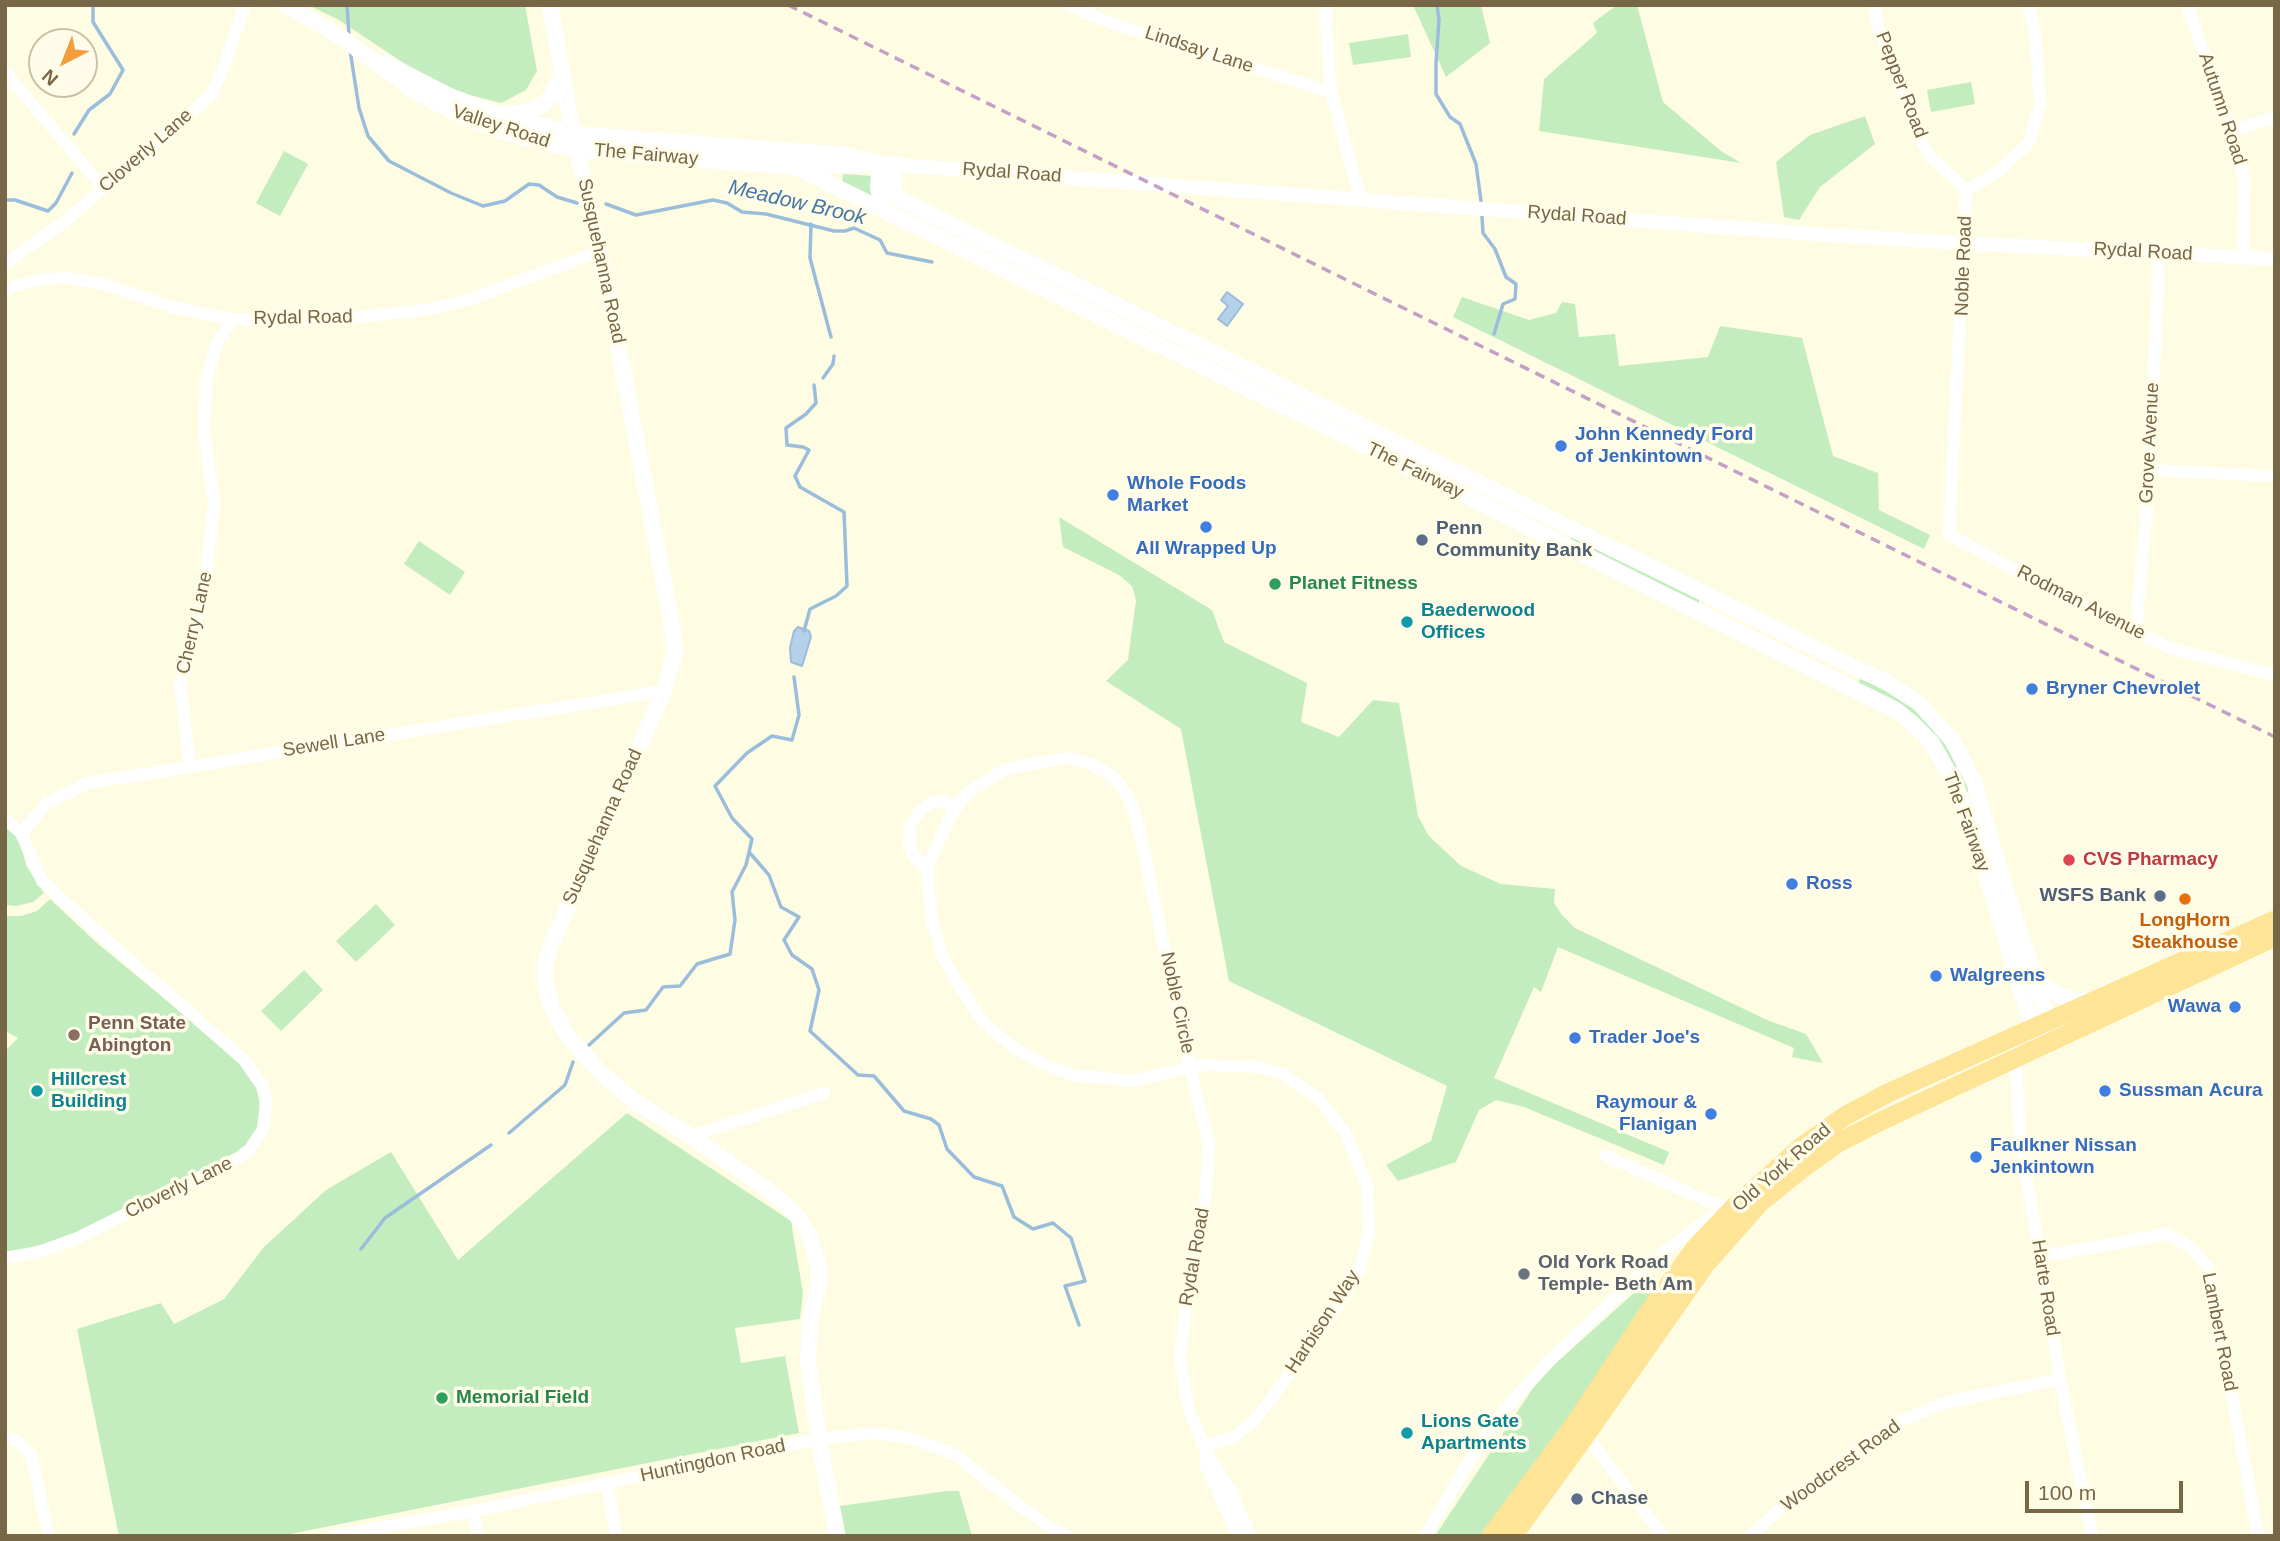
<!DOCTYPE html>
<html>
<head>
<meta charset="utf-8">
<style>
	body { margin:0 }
	#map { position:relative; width:2280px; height:1541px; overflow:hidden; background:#fefce2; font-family:Helvetica,sans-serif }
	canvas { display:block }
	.frame { position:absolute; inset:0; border:7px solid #786746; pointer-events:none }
	.north { position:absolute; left:28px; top:28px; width:70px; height:70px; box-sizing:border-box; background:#fffdea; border:2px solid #c9c1a8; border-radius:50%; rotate:222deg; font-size:19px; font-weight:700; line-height:28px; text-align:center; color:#786746 }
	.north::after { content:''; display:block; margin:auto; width:24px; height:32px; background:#f39d3c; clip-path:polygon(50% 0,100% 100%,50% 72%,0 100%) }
	.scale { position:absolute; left:2025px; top:1481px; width:158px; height:32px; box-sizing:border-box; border:4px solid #786746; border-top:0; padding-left:9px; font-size:21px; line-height:24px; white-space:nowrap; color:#786746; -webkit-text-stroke:5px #fffdea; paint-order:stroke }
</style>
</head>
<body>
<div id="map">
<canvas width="2280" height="1541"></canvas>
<div class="frame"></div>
<div class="north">N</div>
<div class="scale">100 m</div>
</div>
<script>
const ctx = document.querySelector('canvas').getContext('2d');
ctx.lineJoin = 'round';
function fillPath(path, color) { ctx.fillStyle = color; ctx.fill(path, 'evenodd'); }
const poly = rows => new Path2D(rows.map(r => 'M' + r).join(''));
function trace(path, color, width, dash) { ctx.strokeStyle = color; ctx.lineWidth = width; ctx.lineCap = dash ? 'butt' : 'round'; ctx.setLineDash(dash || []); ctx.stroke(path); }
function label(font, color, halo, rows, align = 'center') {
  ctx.font = font + ' Helvetica,sans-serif'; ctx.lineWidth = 7; ctx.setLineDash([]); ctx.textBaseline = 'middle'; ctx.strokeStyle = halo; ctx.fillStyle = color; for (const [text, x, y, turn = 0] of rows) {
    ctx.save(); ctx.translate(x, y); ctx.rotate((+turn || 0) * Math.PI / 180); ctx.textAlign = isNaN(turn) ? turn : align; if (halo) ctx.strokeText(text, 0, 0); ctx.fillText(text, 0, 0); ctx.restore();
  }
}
fillPath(poly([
	[308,5,525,5,537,71,526,90,501,103,462,93,414,70,339,20],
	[1413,5,1481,5,1490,43,1446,77],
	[1617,5,1637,5,1663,102,1721,151,1741,163,1539,131,1544,79,1597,33,1593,23],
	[1408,34,1411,57,1353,65,1349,43],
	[1971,82,1975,104,1931,112,1927,90],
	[1865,116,1875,144,1820,187,1799,220,1784,217,1776,162,1810,135],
	[284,151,308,164,280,216,256,203],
	[843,174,873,176,872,199,842,185],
	[1462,297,1529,320,1556,313,1562,302,1575,304,1579,337,1615,334,1619,366,1708,357,1720,326,1802,338,1833,456,1878,473,1879,510,1930,535,1924,549,1453,317],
	[1059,517,1212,610,1224,642,1307,683,1301,722,1339,737,1373,700,1399,703,1418,816,1429,836,1461,866,1501,884,1555,889,1554,903,1562,915,1575,928,1767,1020,1806,1034,1823,1063,1792,1057,1794,1048,1558,947,1541,992,1534,987,1494,1078,1669,1152,1664,1165,1524,1107,1496,1100,1479,1110,1456,1162,1398,1181,1386,1165,1431,1141,1447,1086,1229,981,1181,729,1106,681,1128,660,1136,600,1132,586,1119,575,1063,547],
	[1571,537,1699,599,1699,603,1568,541],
	[419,541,465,572,450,595,404,564],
	[1861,678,1900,698,1915,710,1948,745,1970,791,1967,792,1951,767,1857,684],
	[5,827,13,833,19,841,27,867,44,893,33,902,16,906,5,905],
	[50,899,98,944,231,1053,249,1073,259,1094,260,1117,256,1131,247,1145,233,1155,63,1239,37,1246,5,1252,5,1051,18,1038,5,1031,5,916,21,916,37,911],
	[376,904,395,925,356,962,336,941],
	[304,970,323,990,281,1031,261,1011],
	[627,1113,791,1221,803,1293,800,1319,735,1328,741,1363,785,1356,799,1433,280,1536,119,1536,77,1329,161,1303,174,1324,224,1299,264,1247,326,1190,391,1152,458,1260],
	[1649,1282,1654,1284,1657,1290,1656,1296,1484,1536,1435,1536,1533,1388,1555,1364,1644,1284],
	[947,1491,959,1491,972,1536,846,1536,840,1506]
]), '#c4edbf');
const water = poly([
	[1227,292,1243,304,1227,326,1218,319,1228,306,1221,300,1227,292],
	[798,627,809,631,811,637,802,666,791,662,790,648,794,631,798,627]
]);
fillPath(water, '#b5d1e9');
trace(water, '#9abddc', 2);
trace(poly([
	[347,5,349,35],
	[1437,5,1439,20,1436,63,1436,94,1450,117,1460,124,1476,164,1481,201],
	[350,50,359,108,368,136,389,161,451,193,483,206,505,201,529,184,539,185,557,197,577,203],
	[74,134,89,110,110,94,123,70,93,22,93,5],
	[5,200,15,200,48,211,56,203,72,173],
	[606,204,636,215,713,200,727,203,742,212,766,214,834,231,845,231,854,228,880,240,887,253,932,262],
	[1482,217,1483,233,1495,249,1506,277,1516,284,1515,299,1503,304,1494,334],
	[811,224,810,258,831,337],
	[823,378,833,364,834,356],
	[804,631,810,609,836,596,847,586,844,512,800,487,795,476,809,450,803,447,787,445,786,428,806,414,816,403,814,385],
	[749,852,769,875,781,907,799,917,784,940,792,955,812,969,819,990,810,1031,858,1075,874,1076,904,1111,931,1119,939,1125,947,1149,974,1177,1002,1186,1014,1217,1033,1229,1053,1223,1071,1238,1085,1281,1065,1286,1079,1325],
	[589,1045,624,1013,646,1010,663,987,680,986,697,964,730,954,735,920,732,892,746,865,752,839,732,818,715,786,747,753,772,736,792,740,799,715,794,677],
	[509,1133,565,1085,573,1062],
	[361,1249,385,1218,491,1145]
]), '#9abddc', 3.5);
trace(poly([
	[1068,5,1111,23,1331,92],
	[1325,5,1331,92,1361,201],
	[1874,5,1878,27,1916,131,1930,156,1966,190],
	[2028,5,2035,33,2040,106,2028,144,1995,174,1966,190,1949,535,2136,633,2173,649,2275,675],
	[2187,5,2232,131,2244,179,2243,257],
	[5,72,103,188],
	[2232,131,2275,117],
	[5,264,68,219,211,95,221,74,245,5],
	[5,292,17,285,45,279,69,278,107,285,175,308,232,319,281,321,330,320,425,310,474,298,600,251],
	[2150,470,2275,476],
	[2136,633,2150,470,2159,254],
	[190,766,180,686,188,646,204,597,214,502,204,432,206,382,216,345,232,319],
	[5,819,21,833,42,881,110,943,244,1060,262,1086,266,1102,263,1129,250,1149,240,1157,75,1239,36,1253,5,1258],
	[21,833,47,803,88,783,664,691],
	[927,868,916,859,909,844,910,826,919,812,931,802,943,801,956,808],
	[2015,1037,2020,1139,2060,1379,2092,1536],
	[691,1136,824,1093],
	[1606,1156,1714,1204,1734,1207],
	[2039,1257,2167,1234,2188,1245,2208,1267,2258,1536],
	[1582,1430,1663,1536],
	[5,1437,17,1441,31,1455,49,1536],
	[1204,1446,1234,1437,1256,1419,1332,1316,1358,1274,1369,1232,1367,1186,1345,1133,1320,1100,1283,1074,1258,1067,1206,1065,1190,1067,1132,1081,1073,1075,1042,1063,1018,1050,995,1033,979,1016,957,982,943,957,932,922,927,868,951,815,967,793,1002,771,1023,765,1069,758,1091,764,1114,777,1128,797,1137,820,1190,1067,1209,1144,1204,1215,1190,1274,1180,1358,1188,1407,1204,1446,1222,1478,1230,1489,1250,1536],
	[1205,1456,1206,1466,1238,1536],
	[607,1482,616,1536],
	[473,1511,478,1536],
	[334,1536,473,1511,819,1439,872,1433,911,1438,956,1455,1017,1504,1050,1527,1067,1536],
	[1425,1536,1477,1448,1510,1403,1552,1358,1664,1252,1708,1219,1725,1212],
	[1750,1536,1786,1504,1865,1444,1901,1421,1947,1402,2060,1379]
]), '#fff', 12);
trace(poly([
	[885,164,1815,234,1975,244,2275,259]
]), '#fff', 14);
trace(poly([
	[286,5,338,35,417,93,464,117,511,134,577,150,795,167,1416,471,1896,710,1910,721,1932,743,1956,786,1974,834,2036,1040],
	[550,5,573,134,600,251,671,620,675,652,664,691,549,950,545,964,545,981,552,1008,569,1038,600,1072,635,1102,691,1136,769,1191,787,1205,801,1221,810,1236,819,1267,819,1283,810,1320,808,1363,819,1439,837,1536],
	[386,63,450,96,490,111,573,134,845,155,880,163],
	[511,114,532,110,542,105,551,97,563,73],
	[880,163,878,187,880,200,888,213],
	[895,164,893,190,900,199,1852,666,1888,683,1919,703,1952,740,1974,782,2005,887,2052,1031],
	[799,167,867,164],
	[2036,975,2045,987,2061,996,2076,1001,2092,1001]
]), '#fff', 16);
trace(poly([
	[1491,1536,1576,1422,1648,1313,1695,1248,1734,1207,1801,1147,1845,1116,1888,1093,2275,920],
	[1513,1536,1586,1435,1705,1265,1760,1203,1803,1168,1838,1143,1877,1123,2275,937]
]), '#fee496', 19);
trace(poly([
	[788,5,2275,737]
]), '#c2a0c8', 3.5, [10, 7]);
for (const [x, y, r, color] of [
	[1561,446,7,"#3f7fe0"],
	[1113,495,7,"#3f7fe0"],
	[1206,527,7,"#3f7fe0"],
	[1422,540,7,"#5c6f8a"],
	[1275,584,7,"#2e9e5b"],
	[1407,622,7,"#0f9aa8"],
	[2032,689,7,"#3f7fe0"],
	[2069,860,7,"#e0444e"],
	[1792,884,7,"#3f7fe0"],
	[2160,896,7,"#5c6f8a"],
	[2185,899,7,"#e8710a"],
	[1936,976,7,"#3f7fe0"],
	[2235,1007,7,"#3f7fe0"],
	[74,1035,7,"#8d6e63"],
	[1575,1038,7,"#3f7fe0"],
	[37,1091,7,"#0f9aa8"],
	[2105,1091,7,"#3f7fe0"],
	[1711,1114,7,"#3f7fe0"],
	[1976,1157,7,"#3f7fe0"],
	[1524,1274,7,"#6b7280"],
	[442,1398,7,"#2e9e5b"],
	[1407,1433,7,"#0f9aa8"],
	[1577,1499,7,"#5c6f8a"]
]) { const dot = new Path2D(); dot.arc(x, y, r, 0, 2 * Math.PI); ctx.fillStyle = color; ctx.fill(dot); trace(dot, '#fffdea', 2.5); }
label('19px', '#786746', '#fffdea', [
	["Lindsay Lane",1199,50,18],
	["Pepper Road",1901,85,69],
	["Autumn Road",2222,109,72],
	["Valley Road",501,127,18],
	["Cloverly Lane",146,151,-41],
	["The Fairway",646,155,5],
	["Rydal Road",1012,173,4],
	["Rydal Road",1577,216,4],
	["Rydal Road",2143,252,3],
	["Susquehanna Road",601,261,78],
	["Noble Road",1964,266,-88],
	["Rydal Road",303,318,-1],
	["Grove Avenue",2150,443,-87],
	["The Fairway",1415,471,26],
	["Rodman Avenue",2081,603,27],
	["Cherry Lane",195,623,-77],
	["Sewell Lane",334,743,-9],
	["The Fairway",1966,822,70],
	["Susquehanna Road",603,827,-66],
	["Noble Circle",1177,1003,78],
	["Old York Road",1782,1168,-41],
	["Cloverly Lane",179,1188,-26],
	["Rydal Road",1195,1257,-80],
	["Harte Road",2045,1288,81],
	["Harbison Way",1323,1322,-57],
	["Lambert Road",2219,1332,79],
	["Huntingdon Road",713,1461,-12],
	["Woodcrest Road",1841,1466,-36]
]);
label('bold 19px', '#366cbe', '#fffdea', [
	["John Kennedy Ford",1575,435],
	["of Jenkintown",1575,457],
	["Whole Foods",1127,484],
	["Market",1127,506],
	["All Wrapped Up",1206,549,"center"],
	["Bryner Chevrolet",2046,689],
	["Ross",1806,884],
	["Walgreens",1950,976],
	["Wawa",2221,1007,"right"],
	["Trader Joe's",1589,1038],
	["Sussman Acura",2119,1091],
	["Raymour &",1697,1103,"right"],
	["Flanigan",1697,1125,"right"],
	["Faulkner Nissan",1990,1146],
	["Jenkintown",1990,1168]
], 'left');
label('bold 19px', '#4e5e75', '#fffdea', [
	["Penn",1436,529],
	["Community Bank",1436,551],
	["WSFS Bank",2146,896,"right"],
	["Chase",1591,1499]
], 'left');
label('bold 19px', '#27864d', '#fffdea', [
	["Planet Fitness",1289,584],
	["Memorial Field",456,1398]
], 'left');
label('bold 19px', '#0d838f', '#fffdea', [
	["Baederwood",1421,611],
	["Offices",1421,633],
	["Hillcrest",51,1080],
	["Building",51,1102],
	["Lions Gate",1421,1422],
	["Apartments",1421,1444]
], 'left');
label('bold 19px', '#be3a42', '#fffdea', [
	["CVS Pharmacy",2083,860]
], 'left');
label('bold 19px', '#c56008', '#fffdea', [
	["LongHorn",2185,921],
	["Steakhouse",2185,943]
]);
label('bold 19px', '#785e54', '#fffdea', [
	["Penn State",88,1024],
	["Abington",88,1046]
], 'left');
label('bold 19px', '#5b616d', '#fffdea', [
	["Old York Road",1538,1263],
	["Temple- Beth Am",1538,1285]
], 'left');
label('italic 21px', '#4677a3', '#fffdea', [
	["Meadow Brook",797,203,13]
]);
</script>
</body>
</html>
